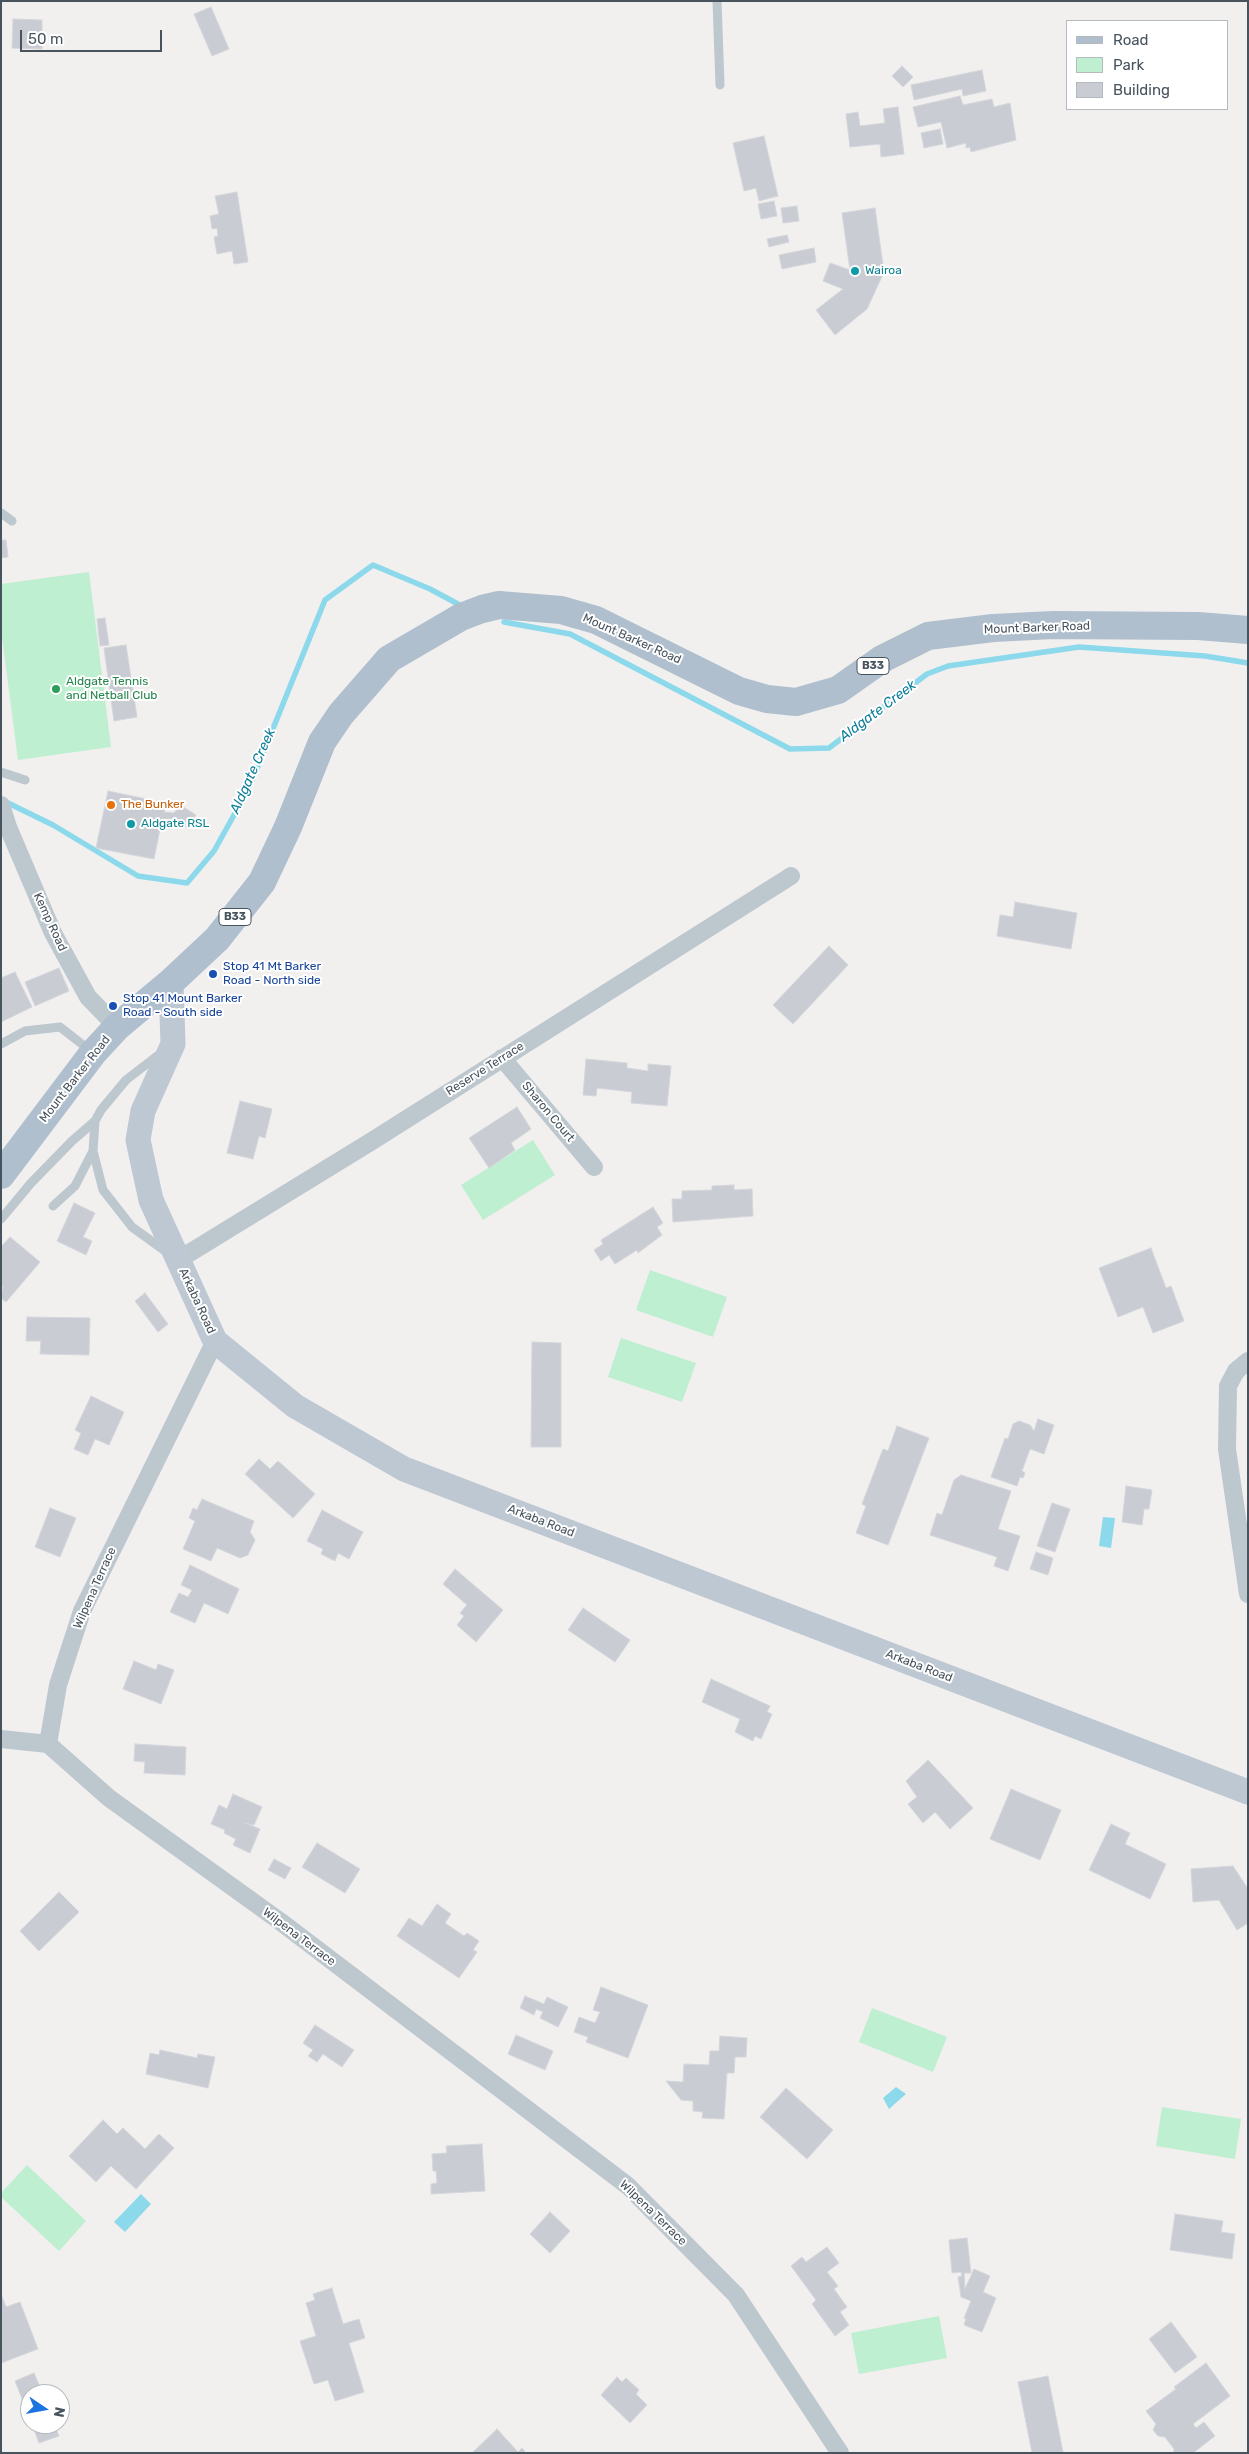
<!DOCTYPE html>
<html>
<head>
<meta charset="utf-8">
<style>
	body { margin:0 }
	#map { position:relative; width:1249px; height:2454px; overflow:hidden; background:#f2efef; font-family:Rubik,sans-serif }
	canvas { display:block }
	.frame { position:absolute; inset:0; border:2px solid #47535d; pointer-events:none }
	.legend { position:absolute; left:1066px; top:20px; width:162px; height:90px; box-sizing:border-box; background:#fff; border:1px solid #b5babe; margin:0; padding:6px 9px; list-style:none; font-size:15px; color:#47535d }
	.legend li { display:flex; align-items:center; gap:10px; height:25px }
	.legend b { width:25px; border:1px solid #b5babe }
	.north { position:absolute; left:20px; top:2384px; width:50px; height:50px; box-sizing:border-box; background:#fff; border:1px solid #b5babe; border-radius:50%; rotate:102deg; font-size:14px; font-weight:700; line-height:20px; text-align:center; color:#47535d }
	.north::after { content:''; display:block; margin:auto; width:18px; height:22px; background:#1b74e0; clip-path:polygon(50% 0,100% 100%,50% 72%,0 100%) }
	.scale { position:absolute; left:20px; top:30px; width:142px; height:22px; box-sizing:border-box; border:2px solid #47535d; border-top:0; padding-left:6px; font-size:15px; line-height:18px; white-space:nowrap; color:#47535d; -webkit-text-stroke:4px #fff; paint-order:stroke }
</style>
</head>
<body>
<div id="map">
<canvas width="1249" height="2454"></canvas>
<div class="frame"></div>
<ul class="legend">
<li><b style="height:6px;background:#afbfce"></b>Road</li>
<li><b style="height:14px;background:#beefd0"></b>Park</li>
<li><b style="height:14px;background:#c9ccd2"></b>Building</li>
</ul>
<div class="north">N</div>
<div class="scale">50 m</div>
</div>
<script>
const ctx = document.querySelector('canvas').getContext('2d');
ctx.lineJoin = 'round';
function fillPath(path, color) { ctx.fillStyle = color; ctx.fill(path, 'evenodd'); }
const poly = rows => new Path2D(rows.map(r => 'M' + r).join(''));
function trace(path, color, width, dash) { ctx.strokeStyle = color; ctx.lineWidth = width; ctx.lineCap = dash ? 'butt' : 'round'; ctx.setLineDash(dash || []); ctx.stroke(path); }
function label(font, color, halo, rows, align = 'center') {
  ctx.font = font + ' Rubik,sans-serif'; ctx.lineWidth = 4; ctx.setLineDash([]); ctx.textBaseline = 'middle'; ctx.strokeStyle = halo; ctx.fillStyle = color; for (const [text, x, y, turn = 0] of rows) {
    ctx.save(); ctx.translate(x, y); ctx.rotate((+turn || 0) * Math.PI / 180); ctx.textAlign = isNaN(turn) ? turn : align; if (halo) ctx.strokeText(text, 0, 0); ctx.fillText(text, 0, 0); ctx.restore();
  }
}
fillPath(poly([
	[89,572,111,747,18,760,1,630,1,584],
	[533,1140,555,1175,483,1220,461,1185],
	[650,1270,727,1297,713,1337,636,1310],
	[621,1338,696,1363,682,1402,608,1377],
	[872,2008,947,2037,933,2072,859,2042],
	[1162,2107,1241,2119,1235,2159,1156,2146],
	[27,2165,86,2221,59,2251,1,2197,1,2193],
	[939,2316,947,2358,859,2374,851,2333]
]), '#beefd0');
fillPath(poly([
	[1103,1517,1115,1518,1111,1548,1099,1546],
	[896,2087,906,2094,889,2109,883,2098],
	[141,2194,151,2204,125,2232,114,2222]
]), '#8cd9eb');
trace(poly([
	[504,622,570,634,790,749,829,748,927,674,948,666,1079,647,1205,656,1248,663],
	[4,801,53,825,138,876,187,883,214,851,249,788,325,600,373,565,430,589,458,604]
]), '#8cd9eb', 5.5);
const building = poly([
	[211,7,229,49,212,56,194,14,211,7],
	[13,19,42,20,42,49,12,48,13,19],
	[902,66,913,77,903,87,892,76,902,66],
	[982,70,986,91,963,96,962,89,914,100,911,85,982,70],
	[960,96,963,105,992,99,994,107,1010,103,1016,140,971,152,970,147,966,148,966,143,947,148,941,122,918,127,913,107,960,96],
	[898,107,904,154,881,157,880,144,850,147,846,114,858,112,860,126,885,123,883,109,898,107],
	[940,129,943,144,924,148,921,133,940,129],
	[764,136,778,196,759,201,756,188,744,191,733,143,764,136],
	[237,192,248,262,234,264,232,251,217,254,214,237,218,236,217,228,212,229,210,216,219,214,215,196,237,192],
	[774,201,777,216,761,219,758,204,774,201],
	[797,206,799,221,783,223,781,208,797,206],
	[875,208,884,272,867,309,835,335,816,310,843,289,823,281,830,263,850,270,842,213,875,208],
	[787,235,789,242,769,247,767,239,787,235],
	[814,248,816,262,782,269,779,255,814,248],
	[1,540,6,540,8,557,1,558,1,540],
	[105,618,109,645,100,646,97,619,105,618],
	[126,645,137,717,114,721,104,648,126,645],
	[108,791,166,803,164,812,174,813,180,805,196,815,187,828,172,819,162,819,154,859,96,848,108,791],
	[1015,902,1077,913,1071,949,997,936,1000,915,1013,917,1015,902],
	[829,946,848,965,793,1024,773,1005,829,946],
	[59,968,69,991,35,1006,25,982,59,968],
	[15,972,32,1007,1,1022,1,978,15,972],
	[586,1059,627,1063,627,1068,648,1071,648,1064,671,1066,667,1106,631,1103,632,1092,597,1088,596,1096,583,1095,586,1059],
	[240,1101,272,1109,265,1138,259,1136,253,1159,227,1153,240,1101],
	[517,1107,531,1129,511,1143,515,1150,489,1168,469,1138,517,1107],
	[734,1185,734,1190,752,1189,753,1216,673,1222,672,1199,682,1199,682,1191,712,1190,712,1186,734,1185],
	[74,1203,95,1213,83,1237,92,1241,86,1255,57,1241,74,1203],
	[653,1207,663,1223,657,1227,662,1235,638,1253,637,1250,615,1264,609,1255,601,1261,594,1250,603,1244,601,1240,653,1207],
	[10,1237,40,1262,6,1302,1,1298,3,1287,1,1285,1,1247,10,1237],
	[1151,1248,1166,1288,1171,1286,1184,1321,1153,1333,1143,1307,1118,1317,1099,1268,1151,1248],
	[145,1293,168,1324,158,1332,135,1301,145,1293],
	[27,1317,90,1318,89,1355,40,1354,41,1341,26,1341,27,1317],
	[532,1342,561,1343,561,1447,531,1447,532,1342],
	[91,1396,124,1412,109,1445,95,1439,88,1455,74,1449,81,1433,75,1430,91,1396],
	[1038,1419,1054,1425,1044,1454,1030,1449,1022,1471,1025,1473,1023,1478,1020,1477,1017,1486,991,1477,1005,1438,1008,1439,1013,1424,1019,1421,1030,1425,1034,1431,1038,1419],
	[897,1426,929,1438,888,1545,856,1533,866,1506,862,1504,883,1449,888,1451,897,1426],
	[259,1459,270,1469,278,1461,315,1494,293,1518,245,1474,259,1459],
	[961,1475,1011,1491,998,1529,1020,1536,1008,1571,994,1566,997,1557,930,1535,937,1513,942,1515,954,1480,961,1475],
	[1126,1486,1152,1490,1149,1509,1144,1509,1142,1525,1122,1522,1126,1486],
	[202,1499,254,1521,250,1532,255,1540,248,1555,240,1558,217,1548,211,1561,183,1549,195,1521,189,1518,193,1508,197,1510,202,1499],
	[1052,1503,1070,1509,1055,1552,1037,1546,1052,1503],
	[50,1508,76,1518,60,1557,35,1547,50,1508],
	[322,1510,363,1532,349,1559,338,1553,335,1561,321,1554,323,1549,307,1541,322,1510],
	[1036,1552,1053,1558,1048,1575,1030,1569,1036,1552],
	[190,1565,239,1589,228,1614,204,1603,195,1623,170,1612,179,1593,188,1597,192,1590,181,1585,190,1565],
	[455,1569,503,1610,476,1642,457,1625,464,1616,460,1613,467,1605,443,1584,455,1569],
	[583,1608,630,1640,615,1662,568,1630,583,1608],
	[134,1661,156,1670,158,1664,174,1670,161,1704,123,1689,134,1661],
	[711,1679,770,1706,767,1712,772,1714,761,1739,755,1736,753,1741,735,1732,740,1719,702,1702,711,1679],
	[135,1744,186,1747,185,1775,144,1773,145,1762,134,1761,135,1744],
	[928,1760,973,1808,950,1829,935,1812,923,1823,908,1804,917,1797,906,1781,928,1760],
	[1011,1789,1061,1810,1040,1860,990,1839,1011,1789],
	[233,1794,262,1807,254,1825,245,1823,260,1829,250,1853,233,1845,236,1839,224,1833,225,1830,211,1824,219,1805,227,1809,233,1794],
	[1111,1824,1130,1833,1125,1844,1166,1864,1150,1899,1089,1870,1111,1824],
	[317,1843,360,1869,345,1893,302,1867,317,1843],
	[274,1859,291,1868,285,1879,268,1870,274,1859],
	[1233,1866,1248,1889,1248,1923,1237,1930,1219,1900,1193,1902,1191,1869,1233,1866],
	[59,1892,79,1912,39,1951,20,1931,59,1892],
	[437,1904,451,1914,445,1923,464,1936,467,1933,479,1941,473,1950,477,1952,459,1978,397,1936,409,1918,422,1926,437,1904],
	[601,1987,648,2005,628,2058,586,2042,588,2037,574,2032,579,2017,595,2023,600,2012,593,2010,601,1987],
	[525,1996,544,2004,547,1997,568,2007,558,2027,540,2018,543,2012,536,2009,534,2015,520,2008,525,1996],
	[315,2025,354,2050,342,2067,323,2054,317,2062,308,2056,313,2050,303,2043,315,2025],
	[516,2035,553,2051,545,2070,508,2054,516,2035],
	[720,2036,747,2038,746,2057,735,2057,734,2073,727,2073,724,2119,702,2118,703,2112,693,2111,693,2101,681,2100,666,2081,683,2082,684,2064,709,2065,710,2051,719,2051,720,2036],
	[160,2050,197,2058,198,2054,215,2057,208,2088,146,2074,150,2053,159,2055,160,2050],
	[786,2088,833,2130,807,2159,760,2117,786,2088],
	[103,2120,117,2134,123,2128,145,2149,159,2134,174,2148,136,2189,111,2166,96,2182,69,2156,103,2120],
	[482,2144,485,2191,431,2194,431,2184,437,2183,436,2171,433,2171,432,2154,447,2153,446,2146,482,2144],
	[550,2212,570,2231,550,2253,530,2234,550,2212],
	[1175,2214,1223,2221,1221,2232,1235,2234,1232,2259,1170,2250,1175,2214],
	[967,2238,971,2273,964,2273,965,2289,974,2269,990,2276,983,2292,996,2298,982,2332,964,2325,966,2319,964,2318,971,2301,961,2297,958,2277,962,2276,961,2272,952,2273,949,2240,967,2238],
	[827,2247,839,2263,827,2272,838,2286,834,2289,847,2307,840,2312,849,2325,835,2336,812,2304,816,2300,791,2266,802,2257,806,2262,827,2247],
	[332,2288,343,2324,359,2319,365,2338,349,2343,364,2392,335,2401,328,2380,314,2384,300,2341,316,2336,306,2303,315,2300,313,2294,332,2288],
	[1,2294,6,2307,20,2302,38,2349,1,2363,1,2294],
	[1171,2322,1197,2357,1175,2373,1149,2339,1171,2322],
	[1206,2363,1230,2396,1193,2424,1196,2428,1204,2422,1215,2436,1193,2453,1174,2453,1174,2449,1165,2437,1158,2436,1153,2430,1156,2424,1146,2411,1176,2389,1174,2387,1206,2363],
	[34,2373,43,2394,30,2394,30,2419,15,2381,34,2373],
	[1048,2376,1063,2452,1032,2453,1018,2382,1048,2376],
	[617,2377,622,2382,626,2378,639,2390,636,2394,647,2405,630,2423,601,2395,617,2377],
	[32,2424,54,2424,59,2436,39,2443,32,2424],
	[497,2429,518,2452,522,2448,526,2453,472,2453,497,2429]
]);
fillPath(building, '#c9ccd2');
trace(building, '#d3d6db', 1);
trace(poly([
	[717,1,720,85],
	[1,513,12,521],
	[1,772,25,780],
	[1,1044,25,1031,60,1027,92,1052],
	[93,1151,103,1190,132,1227,168,1253],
	[53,1206,75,1186,93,1151,95,1121,101,1110,126,1080,161,1053],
	[1,1219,31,1183,72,1141,95,1121]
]), '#bdc7ce', 9);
trace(poly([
	[1,805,8,827,53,933,88,997,117,1027],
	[502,1058,594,1167],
	[178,1260,372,1141,791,876],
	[215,1341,82,1611,58,1685,48,1744,109,1798,281,1922,628,2186,736,2295,840,2453],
	[1248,1361,1236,1371,1228,1386,1227,1449,1248,1594],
	[1,1739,48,1744]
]), '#bdc7ce', 18);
trace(poly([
	[171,982,173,1044,143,1111,138,1140,151,1200,215,1341,295,1406,404,1469,1248,1792]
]), '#bdc8d3', 25);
trace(poly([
	[1,1175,93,1053,117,1027,171,982,217,939,262,882,288,827,322,742,341,714,389,659,461,617,482,609,499,605,561,610,596,620,739,691,767,699,796,702,838,690,882,659,928,636,993,628,1053,625,1198,626,1248,630]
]), '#afbfce', 28);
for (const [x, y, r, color] of [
	[855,271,5,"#0f9aa8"],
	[56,689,5,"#2e9e5b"],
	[111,805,5,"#e8710a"],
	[131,824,5,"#0f9aa8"],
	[213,974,5,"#1a4fb4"],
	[113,1006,5,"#1a4fb4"]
]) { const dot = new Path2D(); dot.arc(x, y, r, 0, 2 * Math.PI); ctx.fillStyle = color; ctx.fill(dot); trace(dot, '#fff', 2); }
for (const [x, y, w] of [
	[873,666,32],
	[235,917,32]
]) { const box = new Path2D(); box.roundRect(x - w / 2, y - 8.5, w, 17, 4); ctx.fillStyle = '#fff'; ctx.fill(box); trace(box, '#47535d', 1); }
label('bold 11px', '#47535d', null, [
	["B33",873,666],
	["B33",235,917]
]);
label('12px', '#0d838f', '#fff', [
	["Wairoa",865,271],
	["Aldgate RSL",141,824]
], 'left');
label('12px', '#47535d', '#fff', [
	["Mount Barker Road",1037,628,-2],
	["Mount Barker Road",632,639,24],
	["Kemp Road",50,922,65],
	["Reserve Terrace",485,1069,-32],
	["Mount Barker Road",75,1079,-52],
	["Sharon Court",548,1112,50],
	["Arkaba Road",197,1301,65],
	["Arkaba Road",541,1521,21],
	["Wilpena Terrace",95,1588,-66],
	["Arkaba Road",919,1666,21],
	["Wilpena Terrace",299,1937,37],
	["Wilpena Terrace",653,2213,44]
]);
label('12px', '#27864d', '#fff', [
	["Aldgate Tennis",66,682],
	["and Netball Club",66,696]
], 'left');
label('12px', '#c56008', '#fff', [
	["The Bunker",121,805]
], 'left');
label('12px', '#164399', '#fff', [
	["Stop 41 Mt Barker",223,967],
	["Road - North side",223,981],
	["Stop 41 Mount Barker",123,999],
	["Road - South side",123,1013]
], 'left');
label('italic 14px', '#0e7f9a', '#fff', [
	["Aldgate Creek",878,711,-37],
	["Aldgate Creek",253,771,-66]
]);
</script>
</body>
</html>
